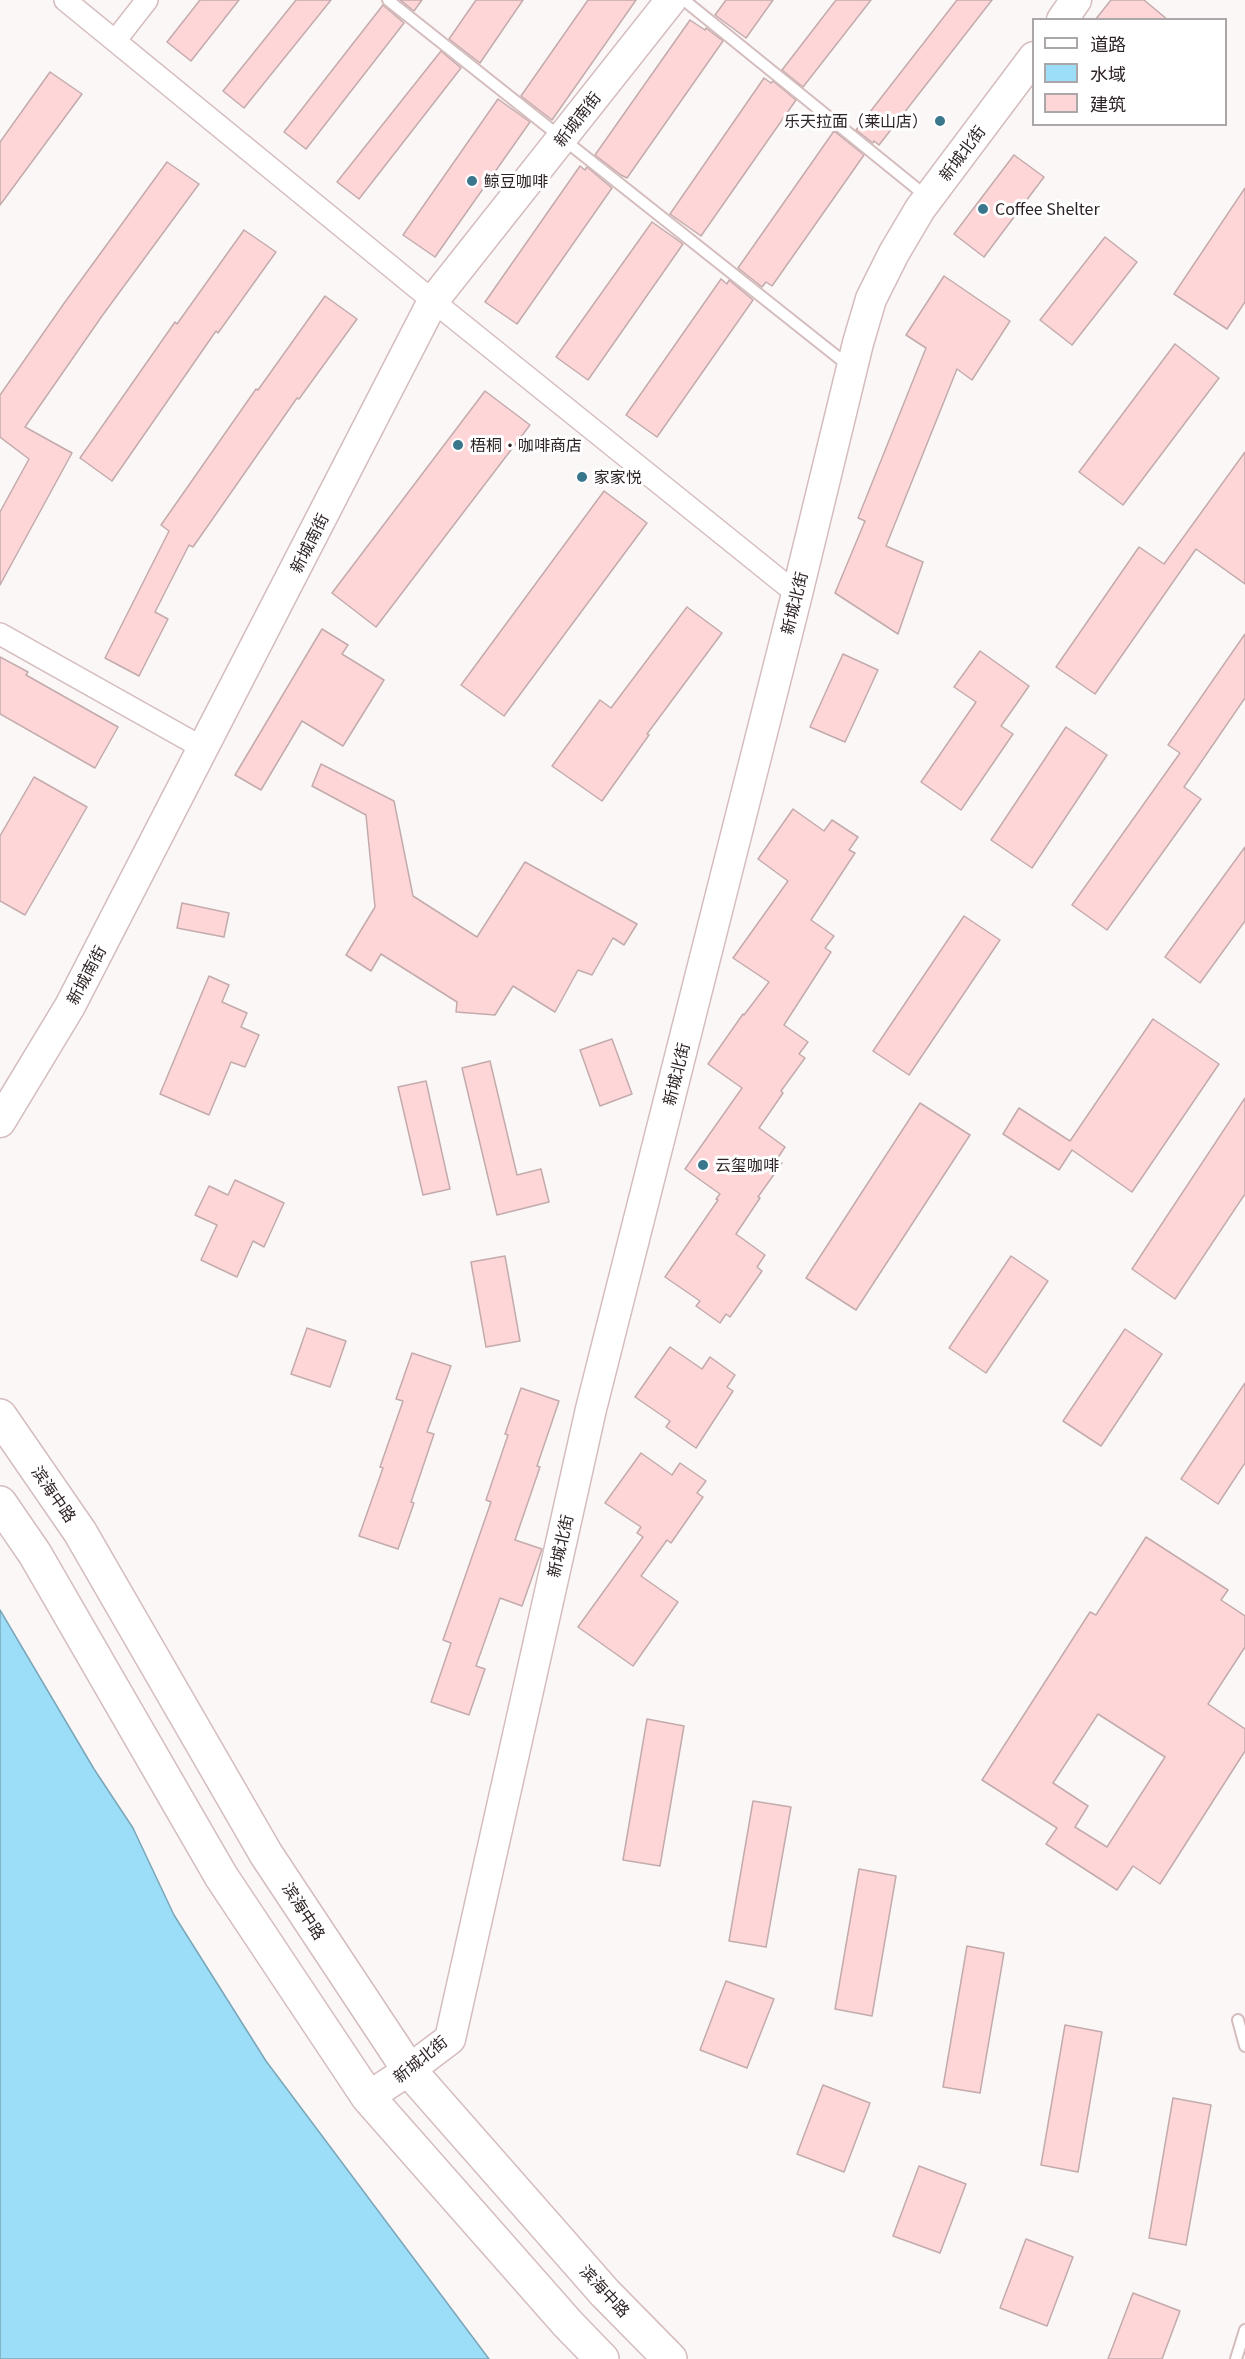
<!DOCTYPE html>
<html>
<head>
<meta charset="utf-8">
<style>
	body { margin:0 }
	#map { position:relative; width:1245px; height:2359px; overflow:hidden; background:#fcf7f7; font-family:Georgia,"Noto Sans SC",serif }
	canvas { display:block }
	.legend { position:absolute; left:1032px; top:18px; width:195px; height:108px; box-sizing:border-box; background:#fff; border:2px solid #aba7a8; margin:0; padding:8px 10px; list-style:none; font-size:18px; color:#2e2425 }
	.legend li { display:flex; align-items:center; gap:12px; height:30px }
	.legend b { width:30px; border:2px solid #aba7a8 }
</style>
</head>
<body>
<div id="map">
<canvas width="1245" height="2359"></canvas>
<ul class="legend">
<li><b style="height:8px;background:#fff"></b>道路</li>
<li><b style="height:16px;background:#9cddf7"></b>水域</li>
<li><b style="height:16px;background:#fed6d8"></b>建筑</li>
</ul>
</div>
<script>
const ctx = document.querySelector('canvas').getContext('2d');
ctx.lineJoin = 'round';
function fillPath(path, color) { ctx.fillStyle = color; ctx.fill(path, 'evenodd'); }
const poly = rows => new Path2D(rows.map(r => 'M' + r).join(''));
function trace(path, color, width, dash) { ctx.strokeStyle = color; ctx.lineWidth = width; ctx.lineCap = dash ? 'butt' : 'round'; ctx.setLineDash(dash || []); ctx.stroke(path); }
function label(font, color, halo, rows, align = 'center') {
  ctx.font = font + ' Georgia,"Noto Sans SC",serif'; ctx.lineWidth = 6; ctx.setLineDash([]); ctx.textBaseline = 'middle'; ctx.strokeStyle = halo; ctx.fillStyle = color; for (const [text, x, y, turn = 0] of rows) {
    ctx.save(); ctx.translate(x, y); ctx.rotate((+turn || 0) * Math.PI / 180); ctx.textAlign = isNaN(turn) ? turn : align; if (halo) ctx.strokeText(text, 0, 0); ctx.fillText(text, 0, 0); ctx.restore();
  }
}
const water = poly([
	[0,1610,94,1769,133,1828,174,1915,266,2061,489,2359,0,2359,0,1610]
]);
fillPath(water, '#9cddf7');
trace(water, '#7ba6b8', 1.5);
const building = poly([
	[200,0,239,0,191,61,167,42,200,0],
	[296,0,331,0,244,108,223,91,296,0],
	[400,0,422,0,414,11,400,0],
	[476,0,523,0,480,63,449,39,476,0],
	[588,0,636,0,552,120,521,96,588,0],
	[726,0,773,0,746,38,715,15,726,0],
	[836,0,871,0,803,87,782,70,836,0],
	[957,0,992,0,879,145,874,141,873,143,856,130,957,0],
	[1111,0,1144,0,1168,20,1095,20,1111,0],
	[383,5,404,23,306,149,284,132,383,5],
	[690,20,705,30,706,28,723,41,627,178,621,175,595,155,690,20],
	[441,51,461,68,359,199,337,182,441,51],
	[50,72,82,94,0,205,0,142,50,72],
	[764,78,771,83,773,81,796,100,701,236,670,214,764,78],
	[498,99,530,122,435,257,403,235,498,99],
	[834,131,864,155,772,286,766,282,762,287,738,268,834,131],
	[1014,155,1044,177,984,257,954,234,1014,155],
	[167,162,199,184,102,316,25,427,72,453,0,585,0,512,29,459,0,437,0,395,65,302,167,162],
	[580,166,585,170,587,167,612,188,517,324,485,302,580,166],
	[1245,188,1245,302,1227,329,1174,294,1245,188],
	[652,222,683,244,588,380,556,357,652,222],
	[244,230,276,252,218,333,216,331,112,481,80,458,175,322,177,324,244,230],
	[1105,237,1137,262,1072,345,1040,320,1105,237],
	[944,276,1010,321,972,380,957,369,886,546,923,562,898,634,835,593,865,521,858,518,926,348,906,335,944,276],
	[721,279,727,284,729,280,753,300,657,437,626,415,721,279],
	[325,296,357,319,299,399,297,398,193,547,189,545,155,612,168,619,139,676,105,658,169,531,161,525,256,389,258,390,325,296],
	[1175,344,1219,378,1123,505,1079,472,1175,344],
	[485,391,530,425,376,627,332,593,485,391],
	[1245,452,1245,584,1196,549,1095,694,1056,667,1139,547,1164,564,1245,452],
	[604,491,647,523,504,716,461,685,604,491],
	[687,607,722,633,647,734,649,735,602,801,552,766,600,700,611,708,687,607],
	[322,629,348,645,342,654,384,680,343,746,302,721,261,790,235,775,322,629],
	[1245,634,1245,698,1184,787,1201,799,1107,930,1072,905,1180,753,1168,745,1245,634],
	[980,651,1029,686,1001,726,1013,734,961,810,921,782,976,702,954,687,980,651],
	[843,654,878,670,845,742,810,727,843,654],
	[0,657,28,672,26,675,118,727,95,768,0,714,0,657],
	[1066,727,1107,755,1032,868,991,840,1066,727],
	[321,764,394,801,413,896,477,937,525,862,637,924,624,945,613,938,592,975,578,970,555,1012,513,986,495,1015,456,1012,457,1002,381,954,371,971,346,955,375,907,366,815,312,786,321,764],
	[34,777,87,807,25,915,0,901,0,836,34,777],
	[793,809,824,831,832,820,858,837,849,850,855,853,811,920,834,936,825,948,831,952,784,1025,808,1042,799,1054,805,1058,781,1091,783,1093,759,1128,785,1147,777,1159,782,1163,758,1197,760,1198,736,1234,765,1255,757,1267,762,1271,730,1317,726,1314,720,1323,696,1306,700,1301,665,1277,718,1200,716,1199,720,1194,685,1169,742,1088,708,1064,743,1014,744,1015,769,982,733,958,788,881,758,859,793,809],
	[1245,847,1245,921,1200,983,1165,957,1245,847],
	[182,903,229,913,224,937,177,928,182,903],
	[964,916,1000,940,909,1075,873,1051,964,916],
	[209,976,229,985,222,1002,247,1013,241,1027,259,1035,245,1067,231,1062,209,1115,160,1094,209,976],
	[1153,1019,1219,1064,1132,1192,1072,1150,1059,1170,1003,1134,1019,1108,1070,1141,1153,1019],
	[612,1039,632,1094,600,1106,580,1050,612,1039],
	[490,1061,517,1175,541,1169,549,1202,497,1215,462,1068,490,1061],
	[426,1081,450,1189,423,1195,398,1087,426,1081],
	[1245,1098,1245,1194,1175,1299,1132,1269,1245,1098],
	[920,1103,970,1135,856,1310,806,1278,920,1103],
	[235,1180,284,1203,264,1247,253,1241,237,1277,201,1260,217,1225,195,1215,209,1186,228,1195,235,1180],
	[505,1256,520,1341,486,1347,471,1262,505,1256],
	[1011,1256,1048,1281,986,1373,949,1348,1011,1256],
	[307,1328,346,1341,330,1387,291,1374,307,1328],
	[1125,1329,1162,1354,1101,1446,1063,1421,1125,1329],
	[670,1347,702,1369,710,1357,735,1375,727,1387,733,1391,696,1448,666,1427,670,1421,635,1397,670,1347],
	[412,1353,451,1366,427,1432,434,1434,411,1502,414,1503,398,1549,359,1536,383,1468,380,1467,403,1401,396,1399,412,1353],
	[1245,1383,1245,1463,1218,1504,1181,1479,1245,1383],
	[521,1388,559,1401,537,1466,540,1467,515,1540,542,1549,522,1606,500,1598,476,1666,485,1669,469,1715,431,1702,451,1643,443,1640,491,1502,486,1500,508,1435,505,1434,521,1388],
	[641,1453,672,1475,680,1463,706,1481,697,1493,703,1497,671,1543,667,1540,641,1576,678,1602,633,1666,578,1627,643,1537,637,1533,641,1527,605,1503,641,1453],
	[1146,1537,1228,1590,1221,1600,1245,1616,1245,1647,1208,1704,1245,1729,1245,1751,1160,1884,1133,1866,1117,1890,1046,1844,1057,1828,982,1780,1090,1612,1096,1615,1146,1537],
	[1098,1714,1165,1757,1107,1847,1075,1827,1088,1806,1053,1783,1098,1714],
	[647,1719,684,1726,660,1866,623,1860,647,1719],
	[753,1801,791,1807,766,1947,729,1941,753,1801],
	[859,1869,896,1876,872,2016,835,2009,859,1869],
	[967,1946,1004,1953,980,2093,943,2087,967,1946],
	[726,1981,774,1999,747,2068,700,2050,726,1981],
	[1065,2025,1102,2032,1078,2172,1041,2165,1065,2025],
	[823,2085,870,2103,844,2172,797,2154,823,2085],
	[1173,2098,1211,2105,1186,2245,1149,2238,1173,2098],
	[919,2166,966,2184,940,2253,893,2236,919,2166],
	[1026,2239,1073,2257,1047,2326,1000,2308,1026,2239],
	[1133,2293,1180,2311,1162,2359,1108,2359,1133,2293]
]);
fillPath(building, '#fed6d8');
trace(building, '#c3abac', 1.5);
const lane = poly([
	[388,0,849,366],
	[684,0,926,196],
	[1238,2020,1245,2046],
	[1236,2359,1245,2330]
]);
const street = poly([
	[65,0,433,301,797,594],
	[115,41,147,0],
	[0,634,203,748]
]);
const secondary = poly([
	[1062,20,1076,0],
	[0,1122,70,1006,433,301,671,0],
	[368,2097,409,2070,450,2039,591,1409,797,594,858,343,871,299,894,253,920,209,1034,57]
]);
const primary = poly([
	[0,1416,80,1532,266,1854,409,2070,605,2293,670,2359],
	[0,1503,35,1554,221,1876,368,2097,568,2324,602,2359]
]);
trace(lane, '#d5bcbd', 14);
trace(street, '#d5bcbd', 24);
trace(secondary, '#d5bcbd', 33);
trace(primary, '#d5bcbd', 36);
trace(lane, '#fff', 10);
trace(street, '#fff', 21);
trace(secondary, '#fff', 30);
trace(primary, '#fff', 33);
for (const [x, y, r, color] of [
	[940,121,6,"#3a778d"],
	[472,181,6,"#3a778d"],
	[983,209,6,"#3a778d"],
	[458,445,6,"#3a778d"],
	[582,477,6,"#3a778d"],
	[703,1165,6,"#3a778d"]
]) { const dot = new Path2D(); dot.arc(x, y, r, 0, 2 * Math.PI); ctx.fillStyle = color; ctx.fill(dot); trace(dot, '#fff', 2); }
label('16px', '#2e2425', '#fff', [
	["新城南街",577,119,-52],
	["新城北街",962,153,-53],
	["新城南街",309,543,-63],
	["新城北街",794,603,-76],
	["新城南街",86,975,-62],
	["新城北街",676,1074,-76],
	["滨海中路",54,1494,55],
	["新城北街",560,1546,-77],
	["滨海中路",304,1911,57],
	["新城北街",420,2059,-39],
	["滨海中路",605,2291,47]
]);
label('16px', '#2e2425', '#fff', [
	["乐天拉面（莱山店）",928,121,"right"],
	["鲸豆咖啡",484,181],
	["Coffee Shelter",995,209],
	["梧桐·咖啡商店",470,445],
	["家家悦",594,477],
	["云玺咖啡",715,1165]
], 'left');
</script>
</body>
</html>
